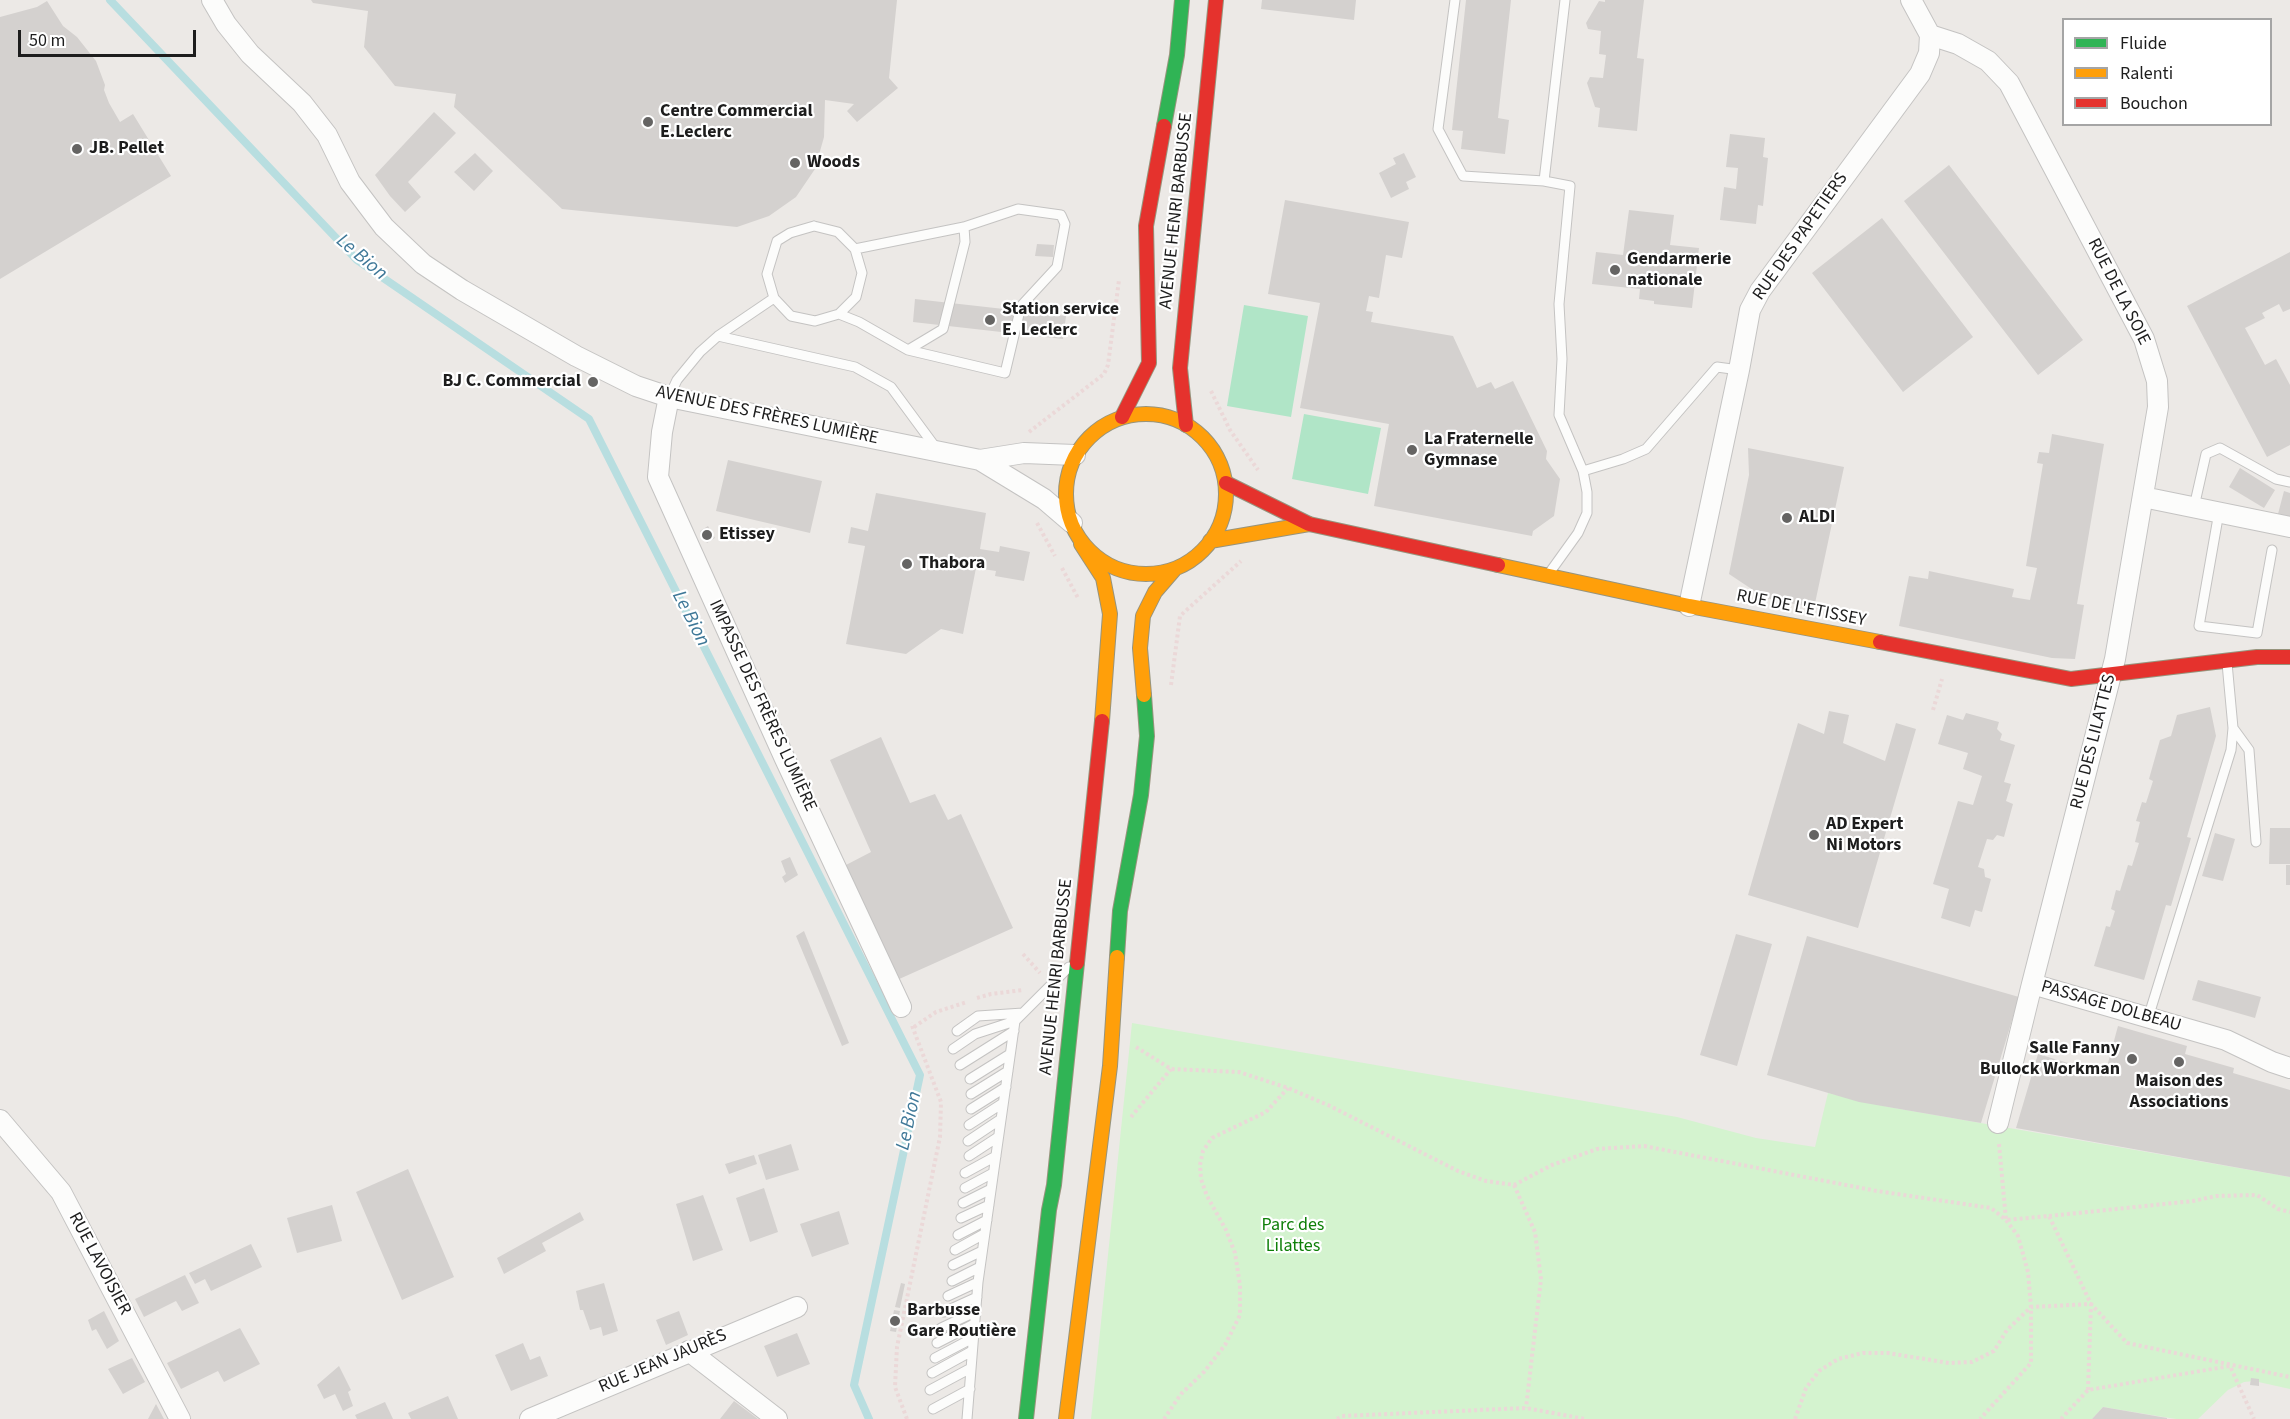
<!DOCTYPE html>
<html>
<head>
<meta charset="utf-8">
<style>
	body { margin:0 }
	#map { position:relative; width:2290px; height:1419px; overflow:hidden; background:#ece9e6; font-family:"Source Sans 3",sans-serif }
	canvas { display:block }
	.legend { position:absolute; left:2062px; top:18px; width:210px; height:108px; box-sizing:border-box; background:#fff; border:2px solid #a5a5a5; margin:0; padding:8px 10px; list-style:none; font-size:18px; color:#1d1d1d }
	.legend li { display:flex; align-items:center; gap:12px; height:30px }
	.legend b { width:30px; border:2px solid #a5a5a5 }
	.scale { position:absolute; left:18px; top:30px; width:178px; height:27px; box-sizing:border-box; border:3px solid #1d1d1d; border-top:0; padding-left:8px; font-size:18px; line-height:21px; white-space:nowrap; color:#1d1d1d; -webkit-text-stroke:4px #fff; paint-order:stroke }
</style>
</head>
<body>
<div id="map">
<canvas width="2290" height="1419"></canvas>
<ul class="legend">
<li><b style="height:8px;background:#30b455"></b>Fluide</li>
<li><b style="height:8px;background:#ff9f0a"></b>Ralenti</li>
<li><b style="height:8px;background:#e5322d"></b>Bouchon</li>
</ul>
<div class="scale">50 m</div>
</div>
<script>
const ctx = document.querySelector('canvas').getContext('2d');
ctx.lineJoin = 'round';
function fillPath(path, color) { ctx.fillStyle = color; ctx.fill(path, 'evenodd'); }
const poly = rows => new Path2D(rows.map(r => 'M' + r).join(''));
function trace(path, color, width, dash) { ctx.strokeStyle = color; ctx.lineWidth = width; ctx.lineCap = dash ? 'butt' : 'round'; ctx.setLineDash(dash || []); ctx.stroke(path); }
function label(font, color, halo, rows, align = 'center') {
  ctx.font = font + ' "Source Sans 3",sans-serif'; ctx.lineWidth = 4.5; ctx.setLineDash([]); ctx.textBaseline = 'middle'; ctx.strokeStyle = halo; ctx.fillStyle = color; for (const [text, x, y, turn = 0] of rows) {
    ctx.save(); ctx.translate(x, y); ctx.rotate((+turn || 0) * Math.PI / 180); ctx.textAlign = isNaN(turn) ? turn : align; if (halo) ctx.strokeText(text, 0, 0); ctx.fillText(text, 0, 0); ctx.restore();
  }
}
fillPath(poly([
	[1132,1023,1677,1117,1756,1138,1815,1147,1828,1093,1889,1107,2290,1177,2290,1389,2254,1381,2244,1382,2228,1390,2198,1419,2176,1419,2103,1407,2092,1419,1091,1419]
]), '#d4f3cf');
fillPath(poly([
	[1244,305,1308,316,1291,417,1227,406],
	[1304,414,1381,428,1368,494,1292,479]
]), '#b0e5c7');
trace(poly([
	[110,0,357,260,589,419,920,1075,854,1385,869,1419]
]), '#b8dee0', 8);
fillPath(poly([
	[311,0,897,0,889,78,898,88,857,122,847,111,854,104,825,100,824,137,815,169,796,197,769,216,737,227,562,209,454,107,456,94,395,86,364,47,368,11,313,3],
	[1262,0,1356,0,1354,20,1261,9],
	[1466,0,1511,0,1498,118,1509,120,1505,154,1461,149,1463,131,1452,130],
	[1605,0,1644,0,1637,58,1644,59,1637,131,1598,127,1600,108,1595,107,1587,83,1590,77,1603,78,1606,55,1599,54,1601,31,1588,29,1586,23,1599,1,1605,2],
	[47,1,63,26,77,37,96,61,105,85,104,90,109,103,120,122,133,114,171,176,0,279,0,17,37,7],
	[434,112,456,133,408,182,421,197,405,212,390,196,375,175],
	[1730,134,1765,138,1763,157,1768,158,1763,206,1758,205,1756,224,1720,220,1724,187,1736,189,1738,168,1726,167],
	[475,153,493,171,474,191,454,172],
	[1404,153,1416,177,1406,182,1409,189,1391,198,1379,173,1396,164,1393,158],
	[1949,165,2083,340,2038,375,1904,201],
	[1285,200,1409,222,1402,258,1386,255,1379,298,1369,296,1366,311,1373,312,1371,322,1453,336,1477,388,1491,382,1495,389,1513,381,1547,451,1546,459,1560,479,1554,516,1533,531,1532,536,1374,506,1389,424,1300,408,1320,303,1268,294],
	[1629,210,1674,215,1670,245,1699,248,1692,308,1654,304,1654,301,1639,299,1640,289,1592,284,1596,252,1623,255],
	[1882,218,1973,337,1903,392,1812,273],
	[1037,244,1054,245,1053,257,1035,256],
	[2290,252,2290,309,2283,312,2279,304,2262,313,2265,318,2245,328,2265,365,2276,359,2290,385,2290,445,2267,457,2187,306],
	[915,299,1066,316,1063,339,913,322],
	[2052,434,2104,444,2077,604,2084,605,2075,659,2052,658,1899,626,1909,576,1928,579,1929,571,2014,589,2012,597,2030,600,2037,568,2026,566,2043,464,2037,463,2039,452,2049,453],
	[1748,448,1844,467,1814,608,1765,598,1729,574,1749,475],
	[728,460,822,481,810,533,716,511],
	[2240,468,2275,490,2264,508,2229,487],
	[2284,491,2290,493,2290,517,2278,514],
	[876,493,986,513,980,549,999,552,1000,546,1030,552,1024,581,995,576,996,571,976,568,963,634,941,629,906,654,846,644,865,546,848,543,851,527,868,531],
	[708,526,715,538,707,543,700,531],
	[2210,707,2216,736,2187,837,2191,838,2171,906,2166,905,2144,980,2094,966,2106,926,2110,927,2115,911,2111,909,2116,890,2120,891,2128,865,2132,866,2139,843,2135,842,2140,822,2136,821,2142,802,2146,803,2153,781,2149,779,2160,740,2171,736,2177,715],
	[1829,711,1849,715,1843,743,1885,761,1896,723,1916,729,1858,928,1748,895,1798,723,1824,734],
	[1966,713,1999,722,1997,729,2002,734,2000,740,2015,745,2004,782,2011,784,2006,801,2013,804,2004,837,1997,835,1993,840,1987,839,1978,867,1984,869,1985,877,1991,879,1982,912,1975,910,1970,927,1941,918,1949,889,1933,884,1958,801,1973,805,1982,776,1963,769,1968,753,1938,744,1947,715,1963,720],
	[881,737,910,803,935,794,948,820,961,814,1013,928,897,980,846,865,871,852,830,760],
	[2270,828,2290,828,2290,864,2269,864],
	[2215,833,2235,839,2223,881,2202,876],
	[790,857,798,875,785,883,782,877,786,874,781,861],
	[2286,865,2290,865,2290,885,2286,885],
	[804,931,849,1043,842,1046,796,936],
	[1736,934,1772,944,1737,1066,1700,1055],
	[1807,936,2019,997,1981,1123,1859,1102,1767,1075],
	[2198,980,2261,997,2255,1018,2192,1000],
	[2118,1026,2187,1046,2185,1054,2234,1068,2233,1073,2290,1090,2290,1177,2016,1128,2038,1054,2105,1074],
	[791,1144,799,1170,766,1180,758,1155],
	[754,1155,757,1164,729,1174,725,1164],
	[408,1169,454,1277,402,1300,356,1192],
	[764,1188,778,1232,750,1242,736,1198],
	[703,1195,723,1250,693,1261,676,1204],
	[332,1205,342,1241,297,1253,287,1218],
	[839,1211,849,1244,812,1257,800,1224],
	[580,1212,584,1220,542,1243,546,1251,504,1274,497,1258],
	[251,1244,262,1267,211,1291,205,1279,195,1284,189,1273],
	[185,1275,199,1303,182,1311,176,1301,144,1317,135,1299],
	[604,1283,618,1331,603,1336,601,1327,590,1330,583,1310,580,1310,576,1291],
	[901,1283,905,1284,900,1308,895,1307],
	[894,1310,900,1311,896,1332,890,1331],
	[104,1311,119,1341,107,1349,96,1329,92,1331,88,1320],
	[679,1311,688,1335,666,1345,656,1320],
	[240,1328,260,1364,224,1382,218,1371,181,1389,167,1363],
	[797,1333,810,1364,777,1377,764,1346],
	[523,1343,530,1360,540,1356,548,1376,511,1391,495,1355],
	[132,1358,145,1382,123,1394,108,1369],
	[339,1366,351,1390,348,1392,353,1406,343,1411,335,1394,324,1399,317,1385],
	[2251,1378,2259,1379,2259,1386,2250,1385],
	[448,1396,458,1419,411,1419,408,1413],
	[734,1401,758,1419,720,1419],
	[385,1402,393,1419,357,1419,355,1415],
	[156,1404,164,1419,148,1419],
	[2103,1407,2167,1418,2167,1419,2092,1419]
]), '#d4d1cf');
const lane = poly([
	[1455,0,1438,129,1463,176,1544,181],
	[814,226,838,232,855,249,862,273,856,297,839,314,815,321,791,316,774,298,767,274,777,241,790,233,814,226],
	[855,249,964,227,1018,209,1061,215,1065,224,1057,267,1021,306,1005,373,908,350],
	[839,314,859,322,908,350,943,329,965,242,964,227],
	[718,336,855,367,891,387,936,448],
	[669,397,677,380,700,352,718,336,774,298],
	[1583,471,1623,459,1646,449,1717,367,1739,370],
	[2194,507,2206,454,2220,448,2276,479,2290,482],
	[2219,512,2199,626,2257,633,2272,550],
	[1550,572,1578,533,1587,513,1587,492,1583,471,1559,415,1562,359,1559,304,1570,186,1544,181,1565,0],
	[2227,663,2233,728,2249,750,2256,842],
	[2148,1018,2231,750,2233,728],
	[957,1031,978,1016,1023,1013],
	[953,1049,975,1034,1015,1021],
	[960,1065,1014,1031],
	[970,1079,1010,1054],
	[971,1094,1008,1071],
	[971,1109,1006,1087],
	[969,1125,1003,1103],
	[968,1141,1001,1119],
	[969,1156,998,1137],
	[965,1173,996,1156],
	[965,1188,993,1173],
	[963,1203,991,1189],
	[961,1218,989,1205],
	[958,1235,987,1220],
	[955,1250,984,1234],
	[953,1265,982,1251],
	[952,1281,980,1267],
	[948,1296,978,1282],
	[944,1312,977,1297],
	[941,1328,975,1312],
	[937,1343,974,1324],
	[935,1358,973,1338],
	[932,1373,972,1351],
	[930,1390,971,1368],
	[933,1409,970,1389],
	[967,1419,978,1282,1015,1021,1069,967]
]);
const street = poly([
	[212,0,226,24,250,54,302,103,327,135,350,182,384,227,423,264,462,290,576,356,636,386,669,397,980,460,1044,499,1072,523],
	[1930,35,1958,44,1988,61,2009,83,2144,339,2157,381,2158,407,2115,659,2032,984],
	[669,397,662,432,658,477,785,759,901,1007],
	[980,460,1024,453,1075,455],
	[2143,497,2290,527],
	[1689,606,1739,370,1750,310,1760,291,1920,74,1929,53,1930,35,1911,0],
	[0,1120,61,1192,180,1419],
	[1998,1123,2032,984,2226,1040,2272,1062,2290,1068],
	[689,1351,777,1419],
	[530,1419,797,1307]
]);
const fast = poly([
	[1164,126,1177,55,1182,0],
	[1117,957,1120,911,1141,795,1147,736,1144,695],
	[1026,1419,1049,1210,1054,1185,1077,963]
]);
const slow = poly([
	'1066 494a80 80 0 1 1 160 0a80 80 0 1 1-160 0Z',
	[1210,541,1309,524],
	[1081,544,1103,578,1110,614,1102,721],
	[1498,565,1689,606,1880,642],
	[1144,695,1140,648,1143,616,1155,592,1174,570],
	[1066,1419,1110,1066,1117,957]
]);
const jam = poly([
	[1122,417,1149,363,1146,226,1164,126],
	[1186,425,1180,368,1216,0],
	[1226,483,1309,524,1498,565],
	[1880,642,2071,679,2257,657,2290,657],
	[1077,963,1102,721]
]);
trace(lane, '#c4c3c2', 11);
trace(street, '#c4c3c2', 22);
trace(fast, '#97947d', 16);
trace(slow, '#97947d', 16);
trace(jam, '#97947d', 16);
trace(poly([
	[1211,391,1230,430,1258,470],
	[1029,432,1104,374,1108,365,1119,280],
	[1037,523,1055,556],
	[1062,568,1078,598],
	[1171,685,1180,616,1241,561],
	[1933,710,1942,679],
	[1023,954,1040,973],
	[977,998,991,994,1023,990],
	[914,1027,936,1012,967,1002],
	[1136,1047,1171,1069,1239,1072,1288,1088,1330,1106,1458,1171,1486,1181,1514,1185,1552,1165,1597,1149,1644,1146,1877,1191,1991,1208,2006,1220,2018,1236,2028,1272,2031,1307,2031,1363,1980,1419],
	[1131,1117,1171,1069],
	[1999,1144,2006,1220,2049,1216,2091,1304,2127,1343,2290,1377],
	[1514,1185,1535,1232,1541,1279,1526,1408],
	[2049,1216,2193,1201,2216,1196,2257,1195,2278,1209,2290,1212],
	[907,1419,895,1387,897,1347,940,1137,941,1102,911,1023],
	[1164,1419,1181,1394,1204,1372,1225,1345,1240,1315,1240,1285,1235,1253,1226,1230,1207,1196,1201,1179,1200,1165,1203,1151,1212,1138,1266,1112,1288,1088],
	[1337,1419,1342,1416,1526,1408,1585,1419],
	[1795,1419,1806,1388,1819,1371,1838,1359,1863,1353,1888,1353,1949,1363,1972,1362,1994,1351,2007,1330,2031,1307,2091,1304,2088,1390],
	[2061,1419,2088,1390,2230,1366,2254,1419]
]), '#ebd8d8', 4, [3, 3]);
trace(lane, '#fcfcfb', 9);
trace(street, '#fcfcfb', 20);
trace(fast, '#30b455', 14);
trace(slow, '#ff9f0a', 14);
trace(jam, '#e5322d', 14);
for (const [x, y, r, color] of [
	[648,122,6,"#656463"],
	[77,149,6,"#656463"],
	[795,163,6,"#656463"],
	[1615,270,6,"#656463"],
	[990,320,6,"#656463"],
	[593,382,6,"#656463"],
	[1412,450,6,"#656463"],
	[1787,518,6,"#656463"],
	[707,535,6,"#656463"],
	[907,564,6,"#656463"],
	[1814,835,6,"#656463"],
	[2132,1059,6,"#656463"],
	[2179,1062,6,"#656463"],
	[895,1321,6,"#656463"]
]) { const dot = new Path2D(); dot.arc(x, y, r, 0, 2 * Math.PI); ctx.fillStyle = color; ctx.fill(dot); trace(dot, '#fff', 2); }
label('bold 18px', '#1d1d1d', '#fff', [
	["Centre Commercial",660,112],
	["E.Leclerc",660,133],
	["JB. Pellet",89,149],
	["Woods",807,163],
	["Gendarmerie",1627,260],
	["nationale",1627,281],
	["Station service",1002,310],
	["E. Leclerc",1002,331],
	["BJ C. Commercial",581,382,"right"],
	["La Fraternelle",1424,440],
	["Gymnase",1424,461],
	["ALDI",1799,518],
	["Etissey",719,535],
	["Thabora",919,564],
	["AD Expert",1826,825],
	["Ni Motors",1826,846],
	["Salle Fanny",2120,1049,"right"],
	["Bullock Workman",2120,1070,"right"],
	["Maison des",2179,1082,"center"],
	["Associations",2179,1103,"center"],
	["Barbusse",907,1311],
	["Gare Routière",907,1332]
], 'left');
label('18px', '#1d1d1d', '#fff', [
	["AVENUE HENRI BARBUSSE",1177,211,-84],
	["RUE DES PAPETIERS",1801,237,-55],
	["RUE DE LA SOIE",2118,292,63],
	["AVENUE DES FRÈRES LUMIÈRE",767,416,12],
	["RUE DE L'ETISSEY",1801,609,11],
	["IMPASSE DES FRÈRES LUMIÈRE",762,706,65],
	["RUE DES LILATTES",2094,742,-76],
	["AVENUE HENRI BARBUSSE",1057,977,-84],
	["PASSAGE DOLBEAU",2111,1007,16],
	["RUE LAVOISIER",99,1264,62],
	["RUE JEAN JAURÈS",663,1362,-23]
]);
label('18px', '#0e7f08', '#fff', [
	["Parc des",1293,1226],
	["Lilattes",1293,1247]
]);
label('italic 20px', '#3f7898', '#fff', [
	["Le Bion",361,258,40],
	["Le Bion",690,619,63],
	["Le Bion",910,1121,-78]
]);
</script>
</body>
</html>
